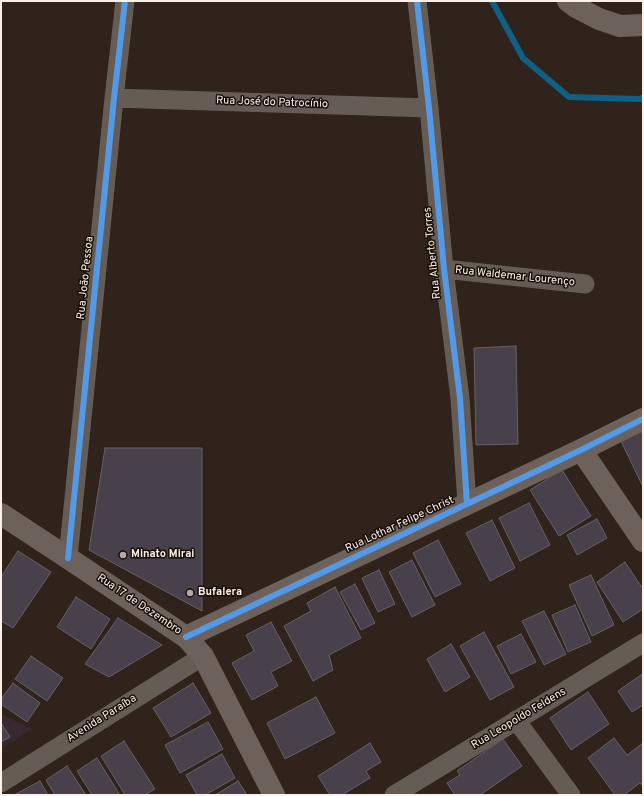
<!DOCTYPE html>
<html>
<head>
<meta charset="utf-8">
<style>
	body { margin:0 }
	#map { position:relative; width:644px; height:796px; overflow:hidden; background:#2f231b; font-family:Overpass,sans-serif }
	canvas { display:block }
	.frame { position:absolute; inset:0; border:2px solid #fdf1ea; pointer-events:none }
</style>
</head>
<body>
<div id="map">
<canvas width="644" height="796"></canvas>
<div class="frame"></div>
</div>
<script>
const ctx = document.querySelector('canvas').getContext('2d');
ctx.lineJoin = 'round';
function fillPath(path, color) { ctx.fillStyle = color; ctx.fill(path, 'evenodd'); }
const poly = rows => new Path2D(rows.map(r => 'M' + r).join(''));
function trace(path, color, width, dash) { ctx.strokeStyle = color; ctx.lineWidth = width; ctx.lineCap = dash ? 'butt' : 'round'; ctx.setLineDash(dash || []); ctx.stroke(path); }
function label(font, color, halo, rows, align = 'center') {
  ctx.font = font + ' Overpass,sans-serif'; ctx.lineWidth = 3; ctx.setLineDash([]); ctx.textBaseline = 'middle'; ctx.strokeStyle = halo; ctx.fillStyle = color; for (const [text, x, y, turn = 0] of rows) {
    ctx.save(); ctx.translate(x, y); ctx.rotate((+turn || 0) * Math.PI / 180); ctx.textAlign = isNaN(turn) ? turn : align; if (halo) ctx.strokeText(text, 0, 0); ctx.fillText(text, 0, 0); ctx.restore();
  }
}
fillPath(poly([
	[1,714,32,729,1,749]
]), '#382831');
trace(poly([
	[492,1,523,58,569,97,641,99,643,97]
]), '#0f6084', 6);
const building = poly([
	[516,346,518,444,476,445,474,348,516,346],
	[643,431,643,487,621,441,643,431],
	[105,448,202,448,202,611,89,550,105,448],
	[562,470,591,516,559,536,530,490,562,470],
	[529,503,550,545,520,561,499,518,529,503],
	[597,519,607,538,577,555,567,535,597,519],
	[492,520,515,568,490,581,466,533,492,520],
	[438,540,461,584,435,597,413,553,438,540],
	[18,551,51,572,13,628,1,621,1,577,18,551],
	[412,560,435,605,412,617,389,572,412,560],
	[625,562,643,589,643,609,623,622,597,582,625,562],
	[379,570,395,604,378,612,362,578,379,570],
	[591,575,614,625,592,636,569,585,591,575],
	[355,584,375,623,361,630,340,592,355,584],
	[335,587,361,638,329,655,333,670,313,681,284,626,311,611,307,603,335,587],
	[76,597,110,619,91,649,57,627,76,597],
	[575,605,591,642,568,652,552,615,575,605],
	[544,611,566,654,544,665,522,621,544,611],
	[118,618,162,645,109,677,85,664,118,618],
	[271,622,292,661,271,672,278,686,252,700,232,663,254,651,246,635,271,622],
	[484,632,514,687,490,700,460,646,484,632],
	[521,634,536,662,511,674,497,646,521,634],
	[451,644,470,677,445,692,427,659,451,644],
	[31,656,63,678,47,701,15,679,31,656],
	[641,675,643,678,643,705,632,712,618,691,641,675],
	[13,683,40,703,27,722,1,704,1,699,13,683],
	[193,683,211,713,171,737,153,708,193,683],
	[588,692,609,724,571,750,550,718,588,692],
	[316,697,335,733,285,759,267,723,316,697],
	[208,722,223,749,180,773,165,745,208,722],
	[1,723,10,737,1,742,1,723],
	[614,738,627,755,643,743,643,786,640,783,624,795,615,795,588,758,614,738],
	[503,739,522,766,480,795,455,795,447,783,460,775,457,771,503,739],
	[124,741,155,789,145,795,125,795,101,756,124,741],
	[370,743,381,762,366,771,370,778,342,795,330,795,318,776,370,743],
	[222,754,235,778,205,795,197,795,186,775,222,754],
	[97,758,120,795,92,795,77,771,97,758],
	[67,766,86,795,55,795,46,780,67,766],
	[40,781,48,795,14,795,40,781],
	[238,781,247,795,215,795,238,781]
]);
fillPath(building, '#48414c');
trace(building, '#666162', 1);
trace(poly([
	[417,1,429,108,444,269,460,398,467,504],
	[114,98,429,108],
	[444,269,585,284],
	[68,558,114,98,125,1],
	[516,720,571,795],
	[1,783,203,656],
	[394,795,643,643]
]), '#665c56', 19);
trace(poly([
	[568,1,576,7,599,19,620,26,643,25],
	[581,450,643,541],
	[1,514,68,558,186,637,203,656,274,795],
	[186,637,581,450,643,419]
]), '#6d615c', 22);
trace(poly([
	[417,1,429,108,444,269,460,398,467,504],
	[68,558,114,98,125,1],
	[186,637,581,450,643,419]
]), '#5399e6', 6);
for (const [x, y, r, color] of [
	[123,555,4,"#b5a9a2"],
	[190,593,4,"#b5a9a2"]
]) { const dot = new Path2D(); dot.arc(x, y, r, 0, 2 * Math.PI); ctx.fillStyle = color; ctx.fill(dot); trace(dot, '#170e08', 1.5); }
label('11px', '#fdf1ea', '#170e08', [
	["Rua José do Patrocínio",272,103,2],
	["Rua Alberto Torres",433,253,-96],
	["Rua Waldemar Lourenço",515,277,6],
	["Rua João Pessoa",86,278,-84],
	["Rua Lothar Felipe Christ",400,525,-25],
	["Rua 17 de Dezembro",139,605,34],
	["Avenida Paraíba",102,719,-32],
	["Rua Leopoldo Feldens",519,719,-31]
]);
label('bold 11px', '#fdf1ea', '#170e08', [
	["Minato Mirai",131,555],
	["Bufalera",198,593]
], 'left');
</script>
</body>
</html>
